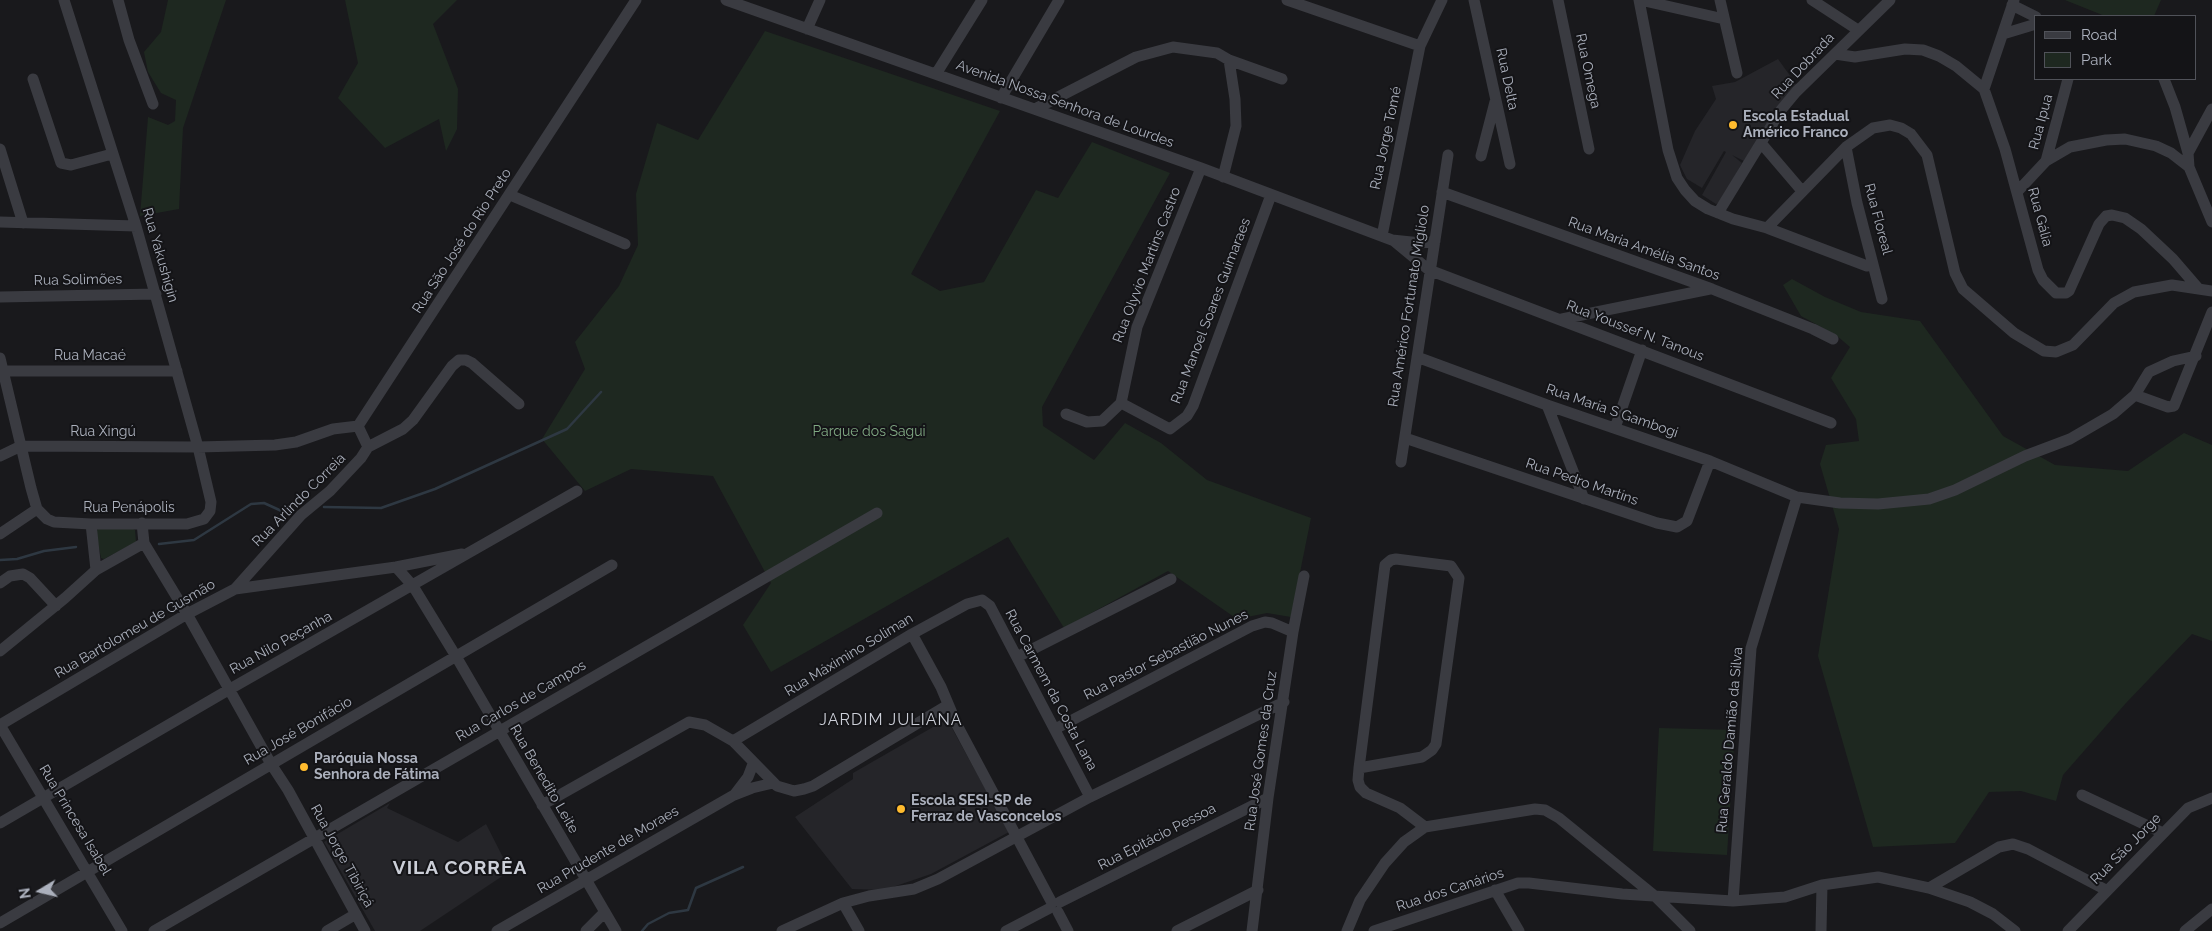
<!DOCTYPE html>
<html>
<head>
<meta charset="utf-8">
<style>
	body { margin:0 }
	#map { position:relative; width:2212px; height:931px; overflow:hidden; background:#19191c; font-family:Raleway,sans-serif }
	canvas { display:block }
	.legend { position:absolute; left:2034px; top:15px; width:162px; height:65px; box-sizing:border-box; background:#141417; border:1px solid #505259; margin:0; padding:6px 9px; list-style:none; font-size:15px; color:#abb0bc }
	.legend li { display:flex; align-items:center; gap:10px; height:25px }
	.legend b { width:25px; border:1px solid #505259 }
	.north { position:absolute; left:15px; top:866px; width:50px; height:50px; -webkit-text-stroke:4px #141417; paint-order:stroke; rotate:261deg; font-size:14px; font-weight:700; line-height:20px; text-align:center; color:#abb0bc }
	.north::after { content:''; display:block; margin:auto; width:18px; height:22px; background:#abb0bc; clip-path:polygon(50% 0,100% 100%,50% 72%,0 100%) }
</style>
</head>
<body>
<div id="map">
<canvas width="2212" height="931"></canvas>
<ul class="legend">
<li><b style="height:6px;background:#3a3b41"></b>Road</li>
<li><b style="height:14px;background:#1e2820"></b>Park</li>
</ul>
<div class="north">N</div>
</div>
<script>
const ctx = document.querySelector('canvas').getContext('2d');
ctx.lineJoin = 'round';
function fillPath(path, color) { ctx.fillStyle = color; ctx.fill(path, 'evenodd'); }
const poly = rows => new Path2D(rows.map(r => 'M' + r).join(''));
function trace(path, color, width, dash) { ctx.strokeStyle = color; ctx.lineWidth = width; ctx.lineCap = dash ? 'butt' : 'round'; ctx.setLineDash(dash || []); ctx.stroke(path); }
function label(font, color, halo, rows, align = 'center') {
  ctx.font = font + ' Raleway,sans-serif'; ctx.lineWidth = 4; ctx.setLineDash([]); ctx.textBaseline = 'middle'; ctx.strokeStyle = halo; ctx.fillStyle = color; for (const [text, x, y, turn = 0] of rows) {
    ctx.save(); ctx.translate(x, y); ctx.rotate((+turn || 0) * Math.PI / 180); ctx.textAlign = isNaN(turn) ? turn : align; if (halo) ctx.strokeText(text, 0, 0); ctx.fillText(text, 0, 0); ctx.restore();
  }
}
fillPath(poly([
	[1778,59,1796,84,1744,161,1732,155,1742,163,1721,202,1716,204,1702,195,1726,152,1724,151,1702,188,1687,179,1680,165,1695,131,1716,99,1712,86,1735,82],
	[947,719,1009,832,931,874,884,890,852,889,795,817,853,779,853,773],
	[390,803,387,808,458,842,486,824,510,871,420,931,375,931,324,842]
]), '#252529');
fillPath(poly([
	[168,0,226,0,183,128,179,209,140,216,148,117,168,125,175,121,176,100,161,93,148,72,144,52,161,32],
	[345,0,457,0,433,24,458,89,457,129,446,151,439,119,385,148,338,98,358,63],
	[2065,0,2161,0,2154,16,2105,16],
	[765,31,1000,111,911,274,940,291,984,282,1036,190,1058,198,1092,142,1170,173,1042,407,1043,426,1094,460,1125,423,1161,443,1207,480,1311,518,1291,617,1267,613,1237,619,1168,571,1064,628,1008,537,771,672,743,625,771,583,713,476,631,469,585,491,542,439,585,369,575,342,619,286,638,245,636,194,657,123,698,140],
	[1792,279,1825,297,1861,312,1920,321,2003,436,2055,465,2128,471,2184,433,2212,445,2212,641,2192,634,2126,703,2063,775,2056,801,2021,791,1989,792,1955,843,1873,847,1818,656,1839,529,1820,464,1826,445,1859,441,1856,419,1831,378,1850,347,1836,335,1801,316,1783,285],
	[131,528,135,530,136,542,104,559,101,558,96,532,98,529],
	[1659,728,1735,730,1727,855,1653,851]
]), '#1e2820');
trace(poly([
	[324,507,381,508,435,489,567,429,601,392],
	[159,544,194,540,251,504,264,503,286,513],
	[0,560,17,559,44,551,76,547],
	[642,931,648,924,669,913,688,910,696,888,743,867]
]), '#2e3842', 2.5);
trace(poly([
	[118,0,129,40,153,104],
	[726,0,1201,168,1392,240,1421,243,1435,241],
	[1287,0,1420,46],
	[1474,0,1510,164],
	[1558,0,1589,149],
	[1639,0,1668,150,1677,178,1685,190,1695,201,1708,209,1733,219,1767,228,1867,266],
	[1640,0,1724,19],
	[1720,0,1737,73],
	[1812,0,1858,30],
	[2012,5,2036,17],
	[807,29,820,0],
	[2003,34,2036,24],
	[1835,54,1855,57,1905,49,1923,50,1939,56,1956,66,1984,89,2005,149,2038,270,2043,280,2056,293,2066,293,2069,291,2099,224,2106,216,2112,215,2125,218,2141,229,2173,259,2198,288],
	[936,74,982,0],
	[33,79,61,163,71,165,112,154],
	[2164,79,2175,107,2188,153,2189,167,2212,222],
	[1984,89,2014,0],
	[1001,98,1059,0],
	[1035,109,1136,57,1173,47,1217,53,1229,60,1282,79],
	[1761,143,1802,191],
	[1846,147,1857,203,1882,299],
	[0,149,23,223],
	[2188,153,2212,109],
	[1481,156,1495,102],
	[2046,161,2070,147,2106,140,2125,139,2156,146,2171,153,2189,167],
	[1223,177,1236,126,1235,99,1229,60],
	[1442,192,1712,289,1813,329,1833,339],
	[2017,192,2046,161,2068,79],
	[510,195,625,244],
	[1718,213,1781,110,1796,92,1890,0],
	[0,222,136,226],
	[1767,228,1846,147,1873,128,1890,125,1901,128,1911,134,1927,155,1955,273,1963,289,2014,333,2044,351,2056,352,2073,345,2114,303,2134,292,2172,285,2212,291],
	[1382,236,1420,46,1442,0],
	[1394,241,1429,270,1831,423],
	[0,297,156,294],
	[1562,319,1710,289],
	[1417,357,1547,405,1710,461,1797,497,1840,503,1878,504,1929,499,1955,490,2025,456,2070,439,2113,414,2135,395,2149,372,2173,361,2196,356],
	[0,358,31,488,37,509,47,519,54,522,91,524,187,524,204,519,210,511,211,502,198,447,136,226,64,0],
	[3,371,177,371],
	[2135,395,2168,407,2174,406,2212,312],
	[1121,403,1170,429,1187,416,1193,406,1271,195],
	[1121,403,1137,327,1201,168],
	[1547,405,1584,499],
	[1066,414,1087,422,1102,421,1121,403],
	[1615,428,1642,350],
	[1405,438,1657,523,1677,527,1687,521,1710,461],
	[368,447,403,429,413,420,452,366,459,360,466,360,472,363,519,404],
	[0,456,21,446,198,447,275,445,296,442,333,429,358,426,636,0],
	[1401,462,1448,155],
	[142,523,144,543,187,614,271,764,288,790,365,931],
	[91,524,96,570],
	[0,534,37,509],
	[396,567,413,586,457,658,616,931],
	[0,583,10,576,23,574,30,578,56,606],
	[235,589,301,515,330,491,361,458,368,447,358,426],
	[912,634,941,687,957,725,1052,903],
	[0,651,65,598,96,570,144,543],
	[1017,657,1171,579],
	[0,725,187,614,235,589,396,567,462,554],
	[0,725,122,931],
	[1055,729,1252,626,1265,622,1272,623,1293,632],
	[733,741,912,634,967,604,982,600,990,606,1090,797],
	[1359,768,1422,757,1432,750,1436,744,1459,578,1451,566,1396,559,1391,560,1385,565,1359,768,1358,780,1360,787,1366,793,1400,808,1425,827],
	[735,794,748,777,753,764],
	[2082,795,2163,833],
	[542,805,689,722,705,725,733,741,777,786,794,791,804,789,813,786,948,705],
	[0,823,230,689,577,491],
	[1929,888,1999,847,2013,844,2028,849,2106,890],
	[1495,890,1519,931],
	[1733,901,1751,648,1797,497],
	[1060,902,1268,798],
	[843,903,859,931],
	[1058,912,1068,931],
	[0,923,612,565],
	[154,931,877,513],
	[327,931,356,914],
	[497,931,734,795,752,788,773,783],
	[586,931,605,912],
	[782,931,843,903,869,896,914,889,938,879,1090,797,1284,702],
	[1006,931,1050,908],
	[1177,931,1258,890],
	[1252,931,1268,798,1293,632,1304,576],
	[1347,931,1360,900,1385,863,1404,842,1425,827,1535,809,1545,810,1559,818,1656,897,1690,931],
	[1374,931,1518,883,1529,883,1622,894,1733,901,1785,897,1822,885,1878,877,1929,888,1970,902,1993,914,2015,931],
	[1821,931,1822,885],
	[2068,931,2188,808,2212,798],
	[2185,931,2212,909]
]), '#3a3b41', 11);
for (const [x, y, r, color] of [
	[1733,125,5,"#ffbb2e"],
	[304,767,5,"#ffbb2e"],
	[901,809,5,"#ffbb2e"]
]) { const dot = new Path2D(); dot.arc(x, y, r, 0, 2 * Math.PI); ctx.fillStyle = color; ctx.fill(dot); trace(dot, '#141417', 2); }
label('14px', '#abb0bc', '#141417', [
	["Rua Dobrada",1803,66,-47],
	["Rua Omega",1588,71,78],
	["Rua Delta",1507,79,78],
	["Avenida Nossa Senhora de Lourdes",1065,104,20],
	["Rua Ipua",2041,122,-75],
	["Rua Jorge Tomé",1386,138,-78],
	["Rua Gália",2040,217,75],
	["Rua Floreal",1878,219,75],
	["Rua São José do Rio Preto",462,241,-57],
	["Rua Maria Amélia Santos",1644,249,20],
	["Rua Yakushigin",160,255,74],
	["Rua Olyvio Martins Castro",1147,265,-69],
	["Rua Solimões",78,280,-1],
	["Rua Américo Fortunato Migliolo",1409,306,-81],
	["Rua Manoel Soares Guimaraes",1211,311,-69],
	["Rua Youssef N. Tanous",1635,331,21],
	["Rua Macaé",90,356],
	["Rua Maria S Gambogi",1612,411,19],
	["Rua Xingú",103,432],
	["Rua Pedro Martins",1582,482,19],
	["Rua Arlindo Correia",299,500,-45],
	["Rua Penápolis",129,508],
	["Rua Bartolomeu de Gusmão",135,629,-30],
	["Rua Nilo Peçanha",281,643,-29],
	["Rua Máximino Soliman",849,655,-31],
	["Rua Pastor Sebastião Nunes",1166,655,-27],
	["Rua Carmem da Costa Lana",1051,690,62],
	["Rua Carlos de Campos",521,701,-30],
	["Rua José Bonifácio",298,731,-30],
	["Rua Geraldo Damião da Silva",1730,740,-85],
	["Rua José Gomes da Cruz",1261,751,-82],
	["Rua Benedito Leite",544,779,60],
	["Rua Princesa Isabel",75,820,59],
	["Rua Epitácio Pessoa",1157,837,-27],
	["Rua São Jorge",2126,849,-45],
	["Rua Prudente de Moraes",608,850,-30],
	["Rua Jorge Tibiriçá",342,856,61],
	["Rua dos Canários",1450,890,-18]
]);
label('bold 14px', '#abb0bc', '#141417', [
	["Escola Estadual",1743,117],
	["Américo Franco",1743,133],
	["Paróquia Nossa",314,759],
	["Senhora de Fátima",314,775],
	["Escola SESI-SP de",911,801],
	["Ferraz de Vasconcelos",911,817]
], 'left');
label('14px', '#80a983', '#141417', [
	["Parque dos Sagui",869,432]
]);
ctx.letterSpacing = '1px';
label('16px', '#cccfd8', '#141417', [
	["JARDIM JULIANA",891,720]
]);
ctx.letterSpacing = '0px';
ctx.letterSpacing = '1px';
label('bold 19px', '#cccfd8', '#141417', [
	["VILA CORRÊA",460,868]
]);
ctx.letterSpacing = '0px';
</script>
</body>
</html>
